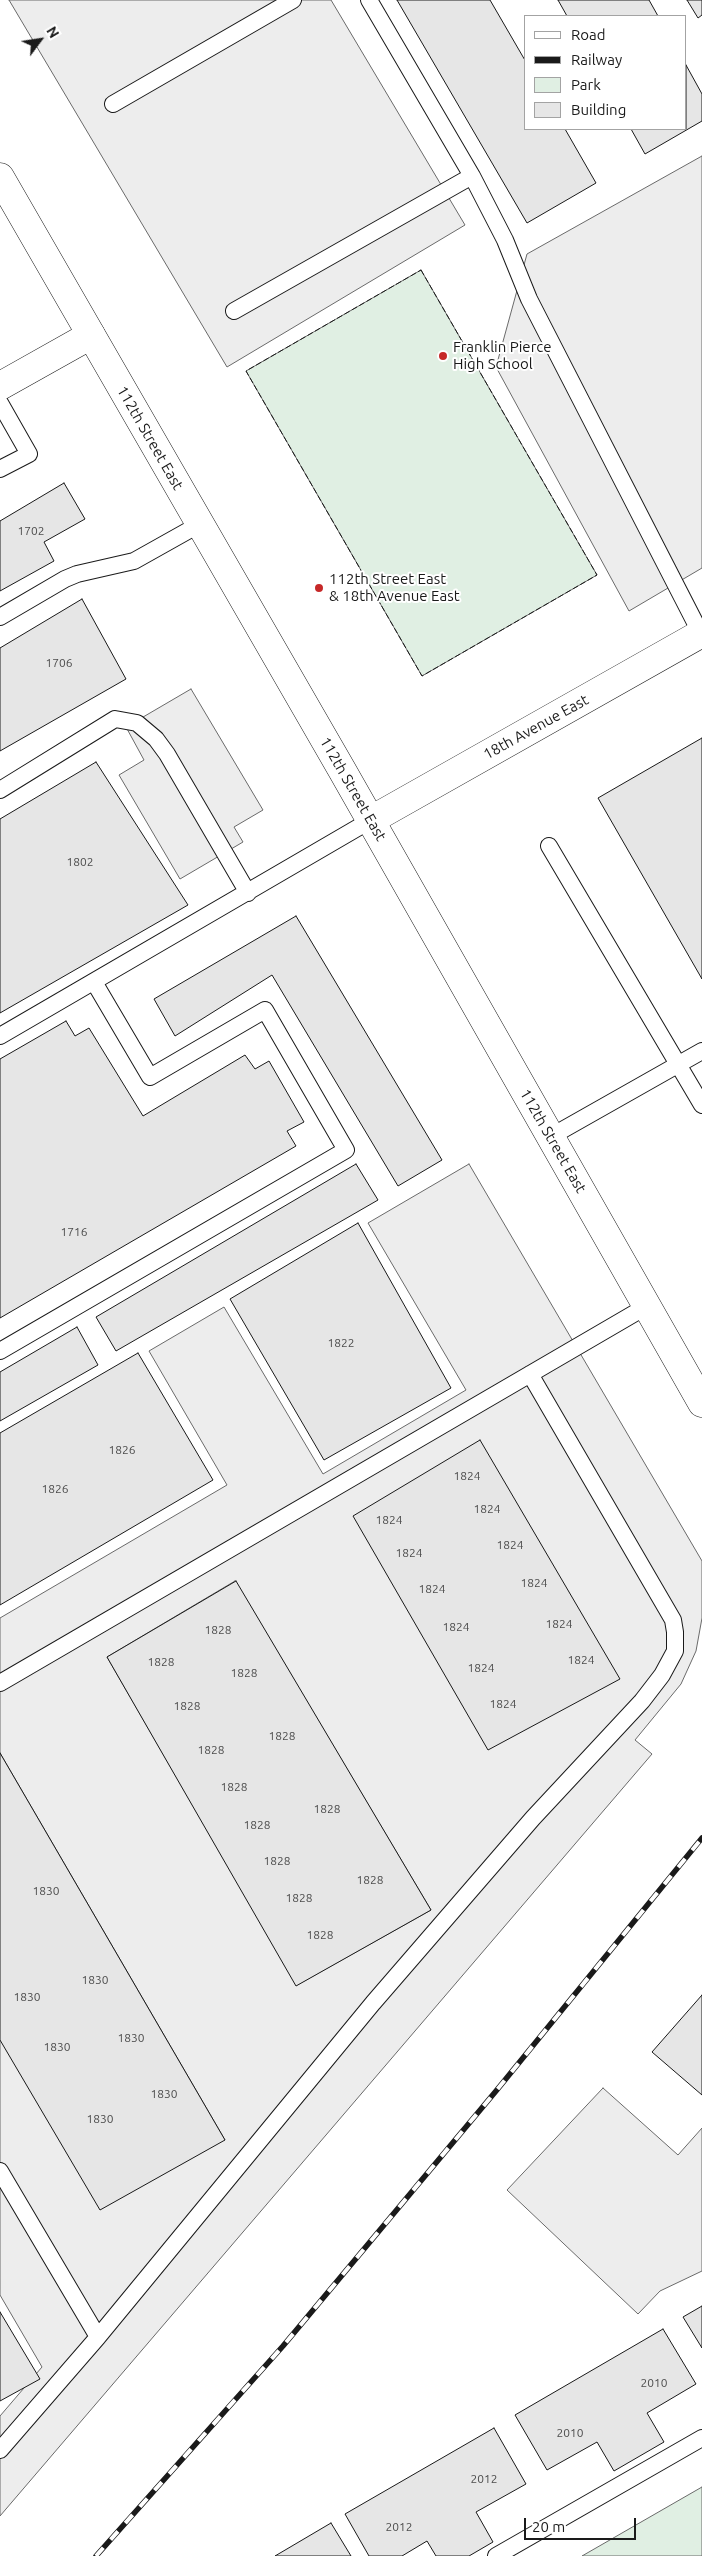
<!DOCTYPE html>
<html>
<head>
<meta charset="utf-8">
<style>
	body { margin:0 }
	#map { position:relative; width:702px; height:2556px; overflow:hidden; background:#fff; font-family:Ubuntu,sans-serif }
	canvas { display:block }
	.legend { position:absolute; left:524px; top:15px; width:162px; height:115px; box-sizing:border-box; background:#fff; border:1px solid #a3a3a3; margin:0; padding:6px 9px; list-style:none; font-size:15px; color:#1a1a1a }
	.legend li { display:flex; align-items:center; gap:10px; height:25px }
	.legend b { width:25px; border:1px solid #a3a3a3 }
	.north { position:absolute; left:15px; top:15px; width:50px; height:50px; -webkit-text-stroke:4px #fff; paint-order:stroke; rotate:59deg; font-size:14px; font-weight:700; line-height:20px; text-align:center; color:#1a1a1a }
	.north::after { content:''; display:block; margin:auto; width:18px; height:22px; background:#1a1a1a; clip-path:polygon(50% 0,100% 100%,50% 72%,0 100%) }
	.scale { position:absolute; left:524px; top:2518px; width:112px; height:22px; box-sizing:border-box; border:2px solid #1a1a1a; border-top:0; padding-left:6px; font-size:15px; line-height:18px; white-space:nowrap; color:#1a1a1a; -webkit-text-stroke:4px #fff; paint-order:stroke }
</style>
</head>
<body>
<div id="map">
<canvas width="702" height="2556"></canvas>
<ul class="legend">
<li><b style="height:6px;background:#fff"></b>Road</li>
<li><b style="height:6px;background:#1a1a1a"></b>Railway</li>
<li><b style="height:14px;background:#e0efe3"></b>Park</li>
<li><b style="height:14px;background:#e6e6e6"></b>Building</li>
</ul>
<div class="north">N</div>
<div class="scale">20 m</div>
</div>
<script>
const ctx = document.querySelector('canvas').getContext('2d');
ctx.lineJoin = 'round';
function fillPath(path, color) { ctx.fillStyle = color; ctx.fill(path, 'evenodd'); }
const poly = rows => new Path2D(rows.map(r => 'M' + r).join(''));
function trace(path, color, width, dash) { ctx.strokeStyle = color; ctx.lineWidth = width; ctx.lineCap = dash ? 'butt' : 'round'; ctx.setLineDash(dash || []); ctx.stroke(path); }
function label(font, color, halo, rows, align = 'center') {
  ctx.font = font + ' Ubuntu,sans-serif'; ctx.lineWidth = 4; ctx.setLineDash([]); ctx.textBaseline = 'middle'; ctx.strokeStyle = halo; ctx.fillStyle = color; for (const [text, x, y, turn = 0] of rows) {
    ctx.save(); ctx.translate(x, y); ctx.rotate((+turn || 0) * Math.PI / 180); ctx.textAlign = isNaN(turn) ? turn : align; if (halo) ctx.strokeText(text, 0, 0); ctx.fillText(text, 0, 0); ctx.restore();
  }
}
const green = poly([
	[421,270,597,575,422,676,246,371,421,270],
	[702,2487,702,2556,582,2556,702,2487]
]);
fillPath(green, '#e0efe3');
trace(green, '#6a6a6a', 1);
const parking = poly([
	[9,0,331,0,465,225,227,367,9,0],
	[702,156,702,568,629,611,496,367,527,254,702,156],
	[191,689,263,810,234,827,243,842,180,879,119,775,144,760,126,727,191,689],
	[469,1164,702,1561,702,1618,696,1651,681,1684,635,1740,652,1754,0,2516,0,2416,42,2367,0,2295,0,2040,225,2140,0,1753,0,1618,227,1485,149,1351,224,1307,323,1474,466,1390,368,1223,469,1164],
	[235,1581,431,1910,297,1985,107,1657,235,1581],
	[603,2088,678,2155,702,2128,702,2271,660,2291,638,2314,507,2190,603,2088]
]);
fillPath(parking, '#ededed');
trace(parking, '#6a6a6a', 1);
const building = poly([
	[397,0,490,0,526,62,526,129,565,129,596,183,527,223,397,0],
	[558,0,649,0,658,16,567,16,558,0],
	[687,0,702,0,702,15,698,18,687,0],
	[686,65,702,94,702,121,645,154,631,129,686,129,686,65],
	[64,483,85,519,44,542,54,561,0,591,0,521,64,483],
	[82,599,126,679,0,751,0,648,82,599],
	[702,738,702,979,598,798,702,738],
	[96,762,188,905,0,1013,0,819,96,762],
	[296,916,442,1160,398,1186,272,975,175,1036,154,999,296,916],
	[66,1021,75,1036,89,1028,143,1116,245,1055,255,1069,269,1061,304,1122,287,1131,296,1146,0,1318,0,1059,66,1021],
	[356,1164,378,1200,116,1351,96,1317,356,1164],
	[358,1223,451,1388,324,1460,230,1299,358,1223],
	[77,1327,98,1365,0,1421,0,1372,77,1327],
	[138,1353,213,1480,0,1605,0,1433,138,1353],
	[480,1440,620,1679,488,1750,353,1516,480,1440],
	[236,1581,431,1910,296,1986,107,1657,236,1581],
	[0,1753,225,2140,100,2210,0,2040,0,1753],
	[702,1995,702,2095,652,2052,702,1995],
	[702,2306,702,2348,683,2317,702,2306],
	[0,2312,40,2379,0,2401,0,2312],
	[663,2329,696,2384,647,2413,664,2442,614,2471,597,2442,547,2470,515,2415,663,2329],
	[494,2428,526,2484,476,2512,493,2542,469,2556,436,2556,427,2541,402,2556,369,2556,345,2514,494,2428],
	[331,2523,351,2556,275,2556,331,2523]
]);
fillPath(building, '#e6e6e6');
trace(building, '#1a1a1a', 1);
const lane = poly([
	[369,0,472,176,505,240,529,299,701,634],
	[113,104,293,0],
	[234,311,472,176],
	[0,403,29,454,0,469],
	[0,617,65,579,77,574,134,561,200,524],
	[0,790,115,719,137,723,156,739,167,754,248,893],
	[549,846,702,1105],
	[0,1036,371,820],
	[550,1137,702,1051],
	[0,1351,346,1150,265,1010,150,1077,94,982],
	[0,1683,647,1306],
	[0,2171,98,2337],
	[0,2450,98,2337,373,2003,533,1818,642,1701,662,1675,675,1651,675,1632,673,1620,530,1374],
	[496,2556,702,2438]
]);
const street = poly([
	[0,386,91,335],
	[371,820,702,633]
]);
const secondary = poly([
	[0,177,342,770,702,1403]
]);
trace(lane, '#1a1a1a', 18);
trace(street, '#1a1a1a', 29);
trace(secondary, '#1a1a1a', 29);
trace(lane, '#fff', 16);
trace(street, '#fff', 28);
trace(secondary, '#fff', 28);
const rail = poly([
	[96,2556,283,2346,496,2091,702,1838]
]);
trace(rail, '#1a1a1a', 5.5);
trace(rail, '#fff', 4, [11]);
trace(poly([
	[421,270,597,575,422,676,246,371,421,270]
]), '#1a1a1a', 1, [6, 2.5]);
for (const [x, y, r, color] of [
	[443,356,5,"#c62828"],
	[319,588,5,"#c62828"]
]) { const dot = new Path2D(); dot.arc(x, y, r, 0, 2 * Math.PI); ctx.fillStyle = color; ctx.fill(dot); trace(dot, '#fff', 2); }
label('12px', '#4d4d4d', null, [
	["1702",31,531],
	["1706",59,663],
	["1802",80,862],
	["1716",74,1232],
	["1822",341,1343],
	["1826",122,1450],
	["1824",467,1476],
	["1826",55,1489],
	["1824",487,1509],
	["1824",389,1520],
	["1824",510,1545],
	["1824",409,1553],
	["1824",534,1583],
	["1824",432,1589],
	["1824",559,1624],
	["1824",456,1627],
	["1828",218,1630],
	["1824",581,1660],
	["1828",161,1662],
	["1824",481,1668],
	["1828",244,1673],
	["1824",503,1704],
	["1828",187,1706],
	["1828",282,1736],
	["1828",211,1750],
	["1828",234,1787],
	["1828",327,1809],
	["1828",257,1825],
	["1828",277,1861],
	["1828",370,1880],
	["1830",46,1891],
	["1828",299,1898],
	["1828",320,1935],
	["1830",95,1980],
	["1830",27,1997],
	["1830",131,2038],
	["1830",57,2047],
	["1830",164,2094],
	["1830",100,2119],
	["2010",654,2383],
	["2010",570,2433],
	["2012",484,2479],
	["2012",399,2527]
]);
label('15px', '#1a1a1a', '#fff', [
	["Franklin Pierce",453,347],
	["High School",453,364],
	["112th Street East",329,579],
	["& 18th Avenue East",329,596]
], 'left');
label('15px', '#1a1a1a', '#fff', [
	["112th Street East",150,438,60],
	["18th Avenue East",536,727,-29],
	["112th Street East",353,789,60],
	["112th Street East",553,1141,60]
]);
</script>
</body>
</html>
